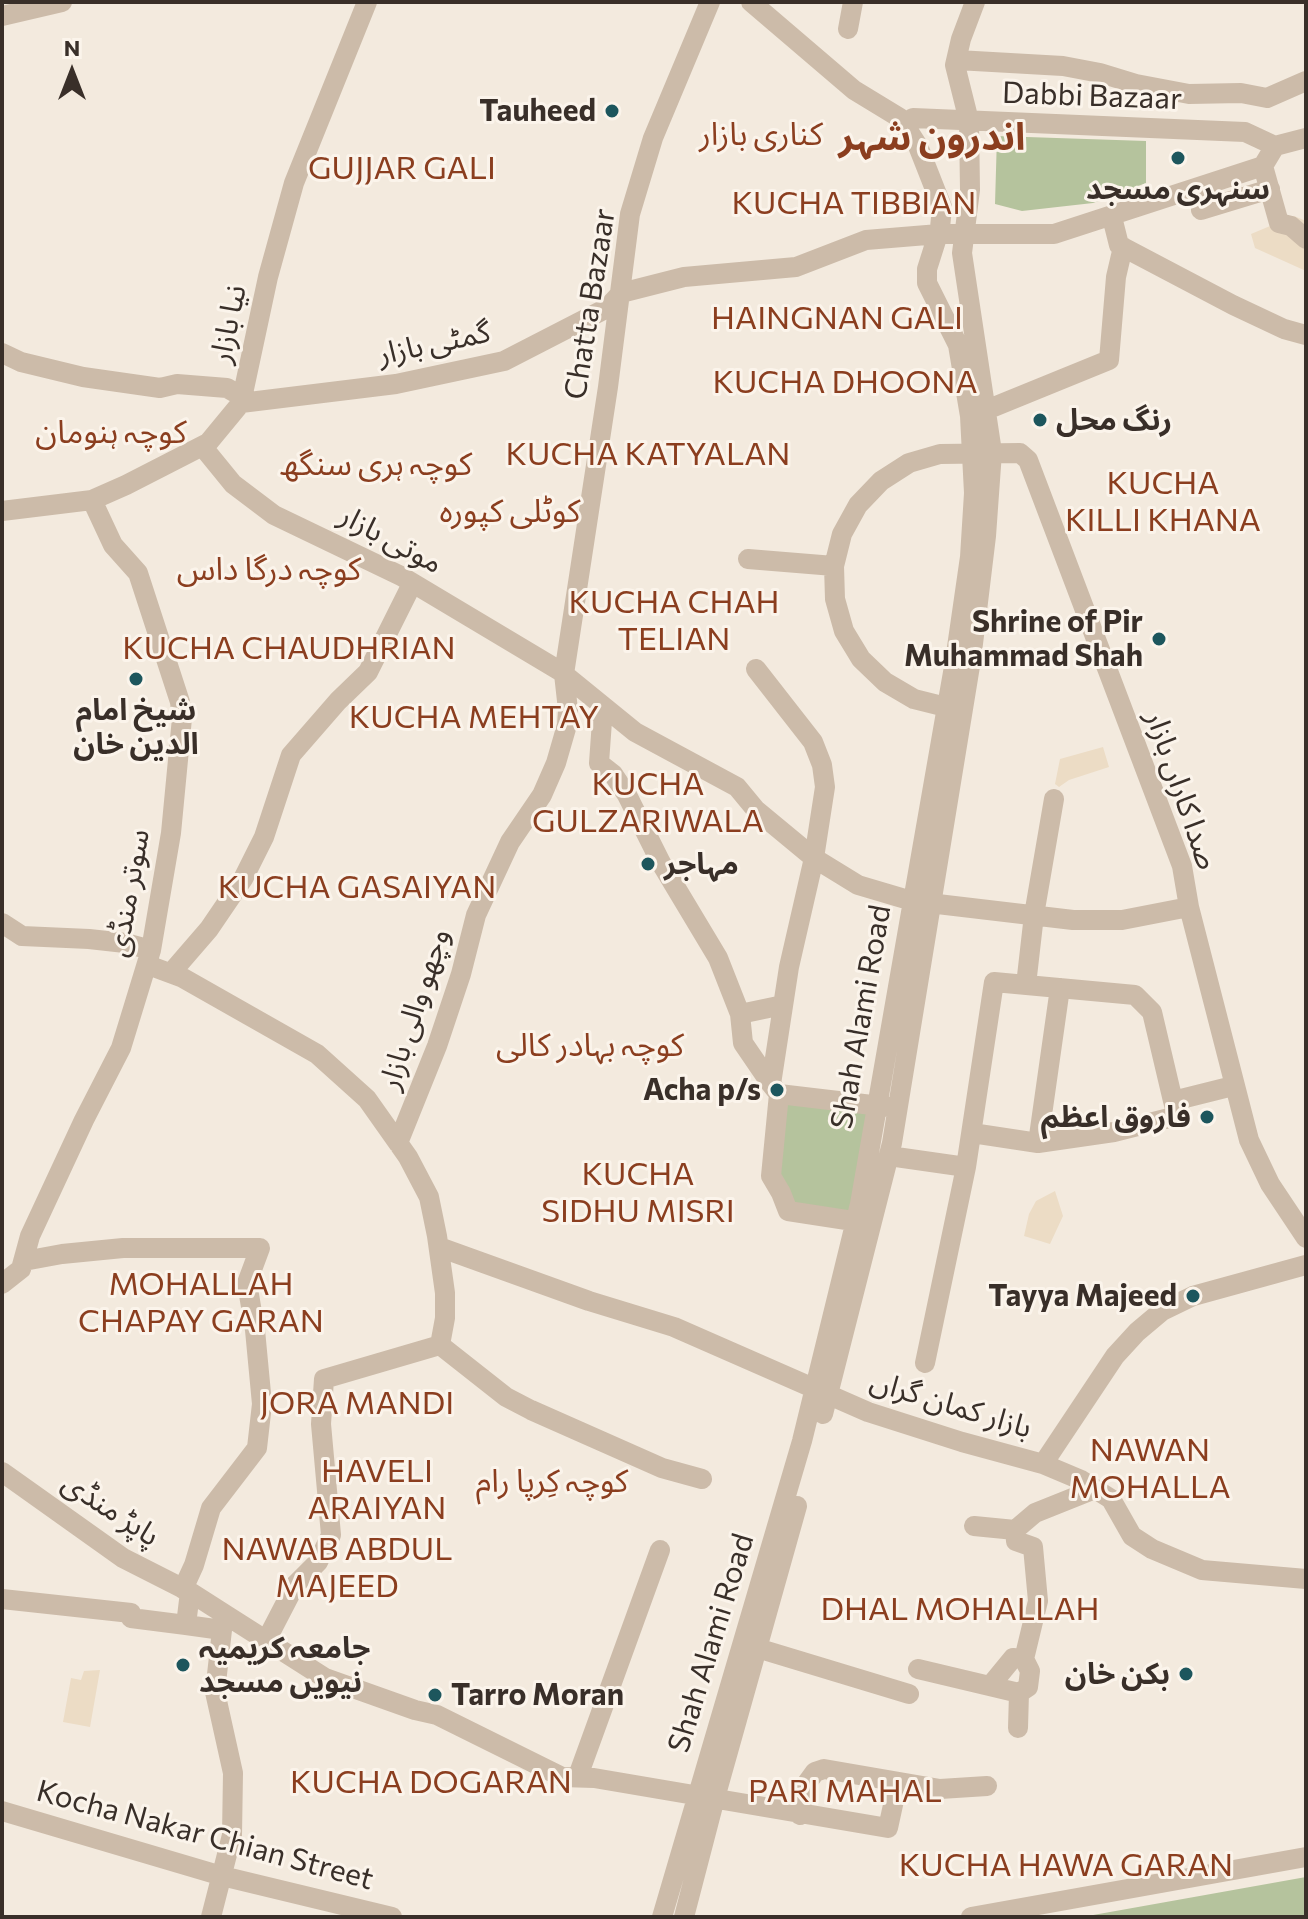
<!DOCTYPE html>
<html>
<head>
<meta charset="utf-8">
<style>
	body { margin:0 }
	#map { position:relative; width:1308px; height:1919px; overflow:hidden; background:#f3eade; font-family:Commissioner,sans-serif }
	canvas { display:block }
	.frame { position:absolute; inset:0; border:4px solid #392f29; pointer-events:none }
	.north { position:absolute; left:32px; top:32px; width:80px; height:80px; -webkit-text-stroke:6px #fbf4eb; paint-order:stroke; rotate:0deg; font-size:22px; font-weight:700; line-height:32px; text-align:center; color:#392f29 }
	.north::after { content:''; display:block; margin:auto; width:28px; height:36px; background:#392f29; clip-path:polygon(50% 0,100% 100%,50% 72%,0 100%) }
</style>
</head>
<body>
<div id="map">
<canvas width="1308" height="1919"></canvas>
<div class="frame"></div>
<div class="north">N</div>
</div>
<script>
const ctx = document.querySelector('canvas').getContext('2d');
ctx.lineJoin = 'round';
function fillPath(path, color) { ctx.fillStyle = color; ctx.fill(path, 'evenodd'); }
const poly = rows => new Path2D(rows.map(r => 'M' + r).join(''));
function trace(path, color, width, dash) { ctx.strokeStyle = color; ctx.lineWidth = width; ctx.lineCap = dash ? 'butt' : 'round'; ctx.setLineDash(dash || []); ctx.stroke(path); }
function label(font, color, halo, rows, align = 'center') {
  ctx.font = font + ' Commissioner,"Noto Sans Arabic",sans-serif'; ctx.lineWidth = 6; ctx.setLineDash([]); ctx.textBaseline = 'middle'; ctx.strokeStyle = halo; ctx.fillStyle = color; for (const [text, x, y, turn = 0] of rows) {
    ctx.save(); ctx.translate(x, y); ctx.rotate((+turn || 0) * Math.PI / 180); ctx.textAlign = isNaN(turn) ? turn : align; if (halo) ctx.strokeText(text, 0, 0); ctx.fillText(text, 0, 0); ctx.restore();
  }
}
fillPath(poly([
	[997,136,1146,141,1146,183,1093,203,1022,211,995,204],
	[779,1094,876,1105,855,1222,794,1214,781,1193],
	[1306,1877,1306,1917,1082,1917]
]), '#b5c39d');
fillPath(poly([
	[1294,216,1306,221,1306,271,1255,248,1251,234],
	[1103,747,1109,767,1069,780,1059,787,1055,784,1060,759],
	[1055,1191,1063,1216,1050,1244,1024,1236,1029,1214,1036,1201],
	[100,1670,90,1727,63,1722,71,1678,81,1680,84,1671]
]), '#ecdcc5');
trace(poly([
	[2,16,62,2],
	[848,29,853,2],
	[957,60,1063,66,1100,73,1136,84,1189,94,1241,93,1267,98,1306,81],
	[905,123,913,118,1245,132,1275,146],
	[1275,146,1306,138],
	[1263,166,1279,223,1291,226,1306,239],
	[1201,210,1270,189],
	[1112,217,1119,245,1233,305,1284,329,1306,335],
	[621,293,684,277,796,267,866,240,939,234,1054,234,1263,166,1275,146],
	[2,353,21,362,83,377,160,388,177,384,227,388,243,397],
	[241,403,396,384,504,361,607,308,621,293],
	[974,415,1109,360,1116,277,1123,247],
	[202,446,233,484,274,515,401,576,560,671,635,732,737,787,756,810,814,858,858,885,912,901,1073,920,1122,920,1189,907],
	[2,511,92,500,126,485,208,443,241,403,268,277,294,183,367,2],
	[748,559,834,566],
	[756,669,813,742,822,765,825,787,814,858,789,967,771,1084,779,1094],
	[603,707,599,763,613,774,627,795,661,863,718,958,740,1014,743,1043,771,1084],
	[946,707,914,699,885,682,861,659,844,631,835,599,834,566,842,534,858,505,881,481,909,463,940,454,1020,453,1028,460,1182,866,1189,907,1249,1140,1270,1184,1306,1238],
	[2,923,22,936,89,939,125,943,151,950],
	[148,965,183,978,317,1054,367,1099,408,1157,429,1197,437,1236,445,1293,445,1318,440,1345],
	[171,973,209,929,243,879,264,837,291,755,338,701,368,672,412,584],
	[1026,985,1034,915,1054,799],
	[740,1014,783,1005],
	[972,1133,1038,1143,1114,1132,1177,1116,1173,1101,1233,1086],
	[398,1143,437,1046,461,974,476,915,510,842,542,795,556,763,567,725,568,710,564,674,608,387,630,214,653,138,710,2],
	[1038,1143,1060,988],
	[889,1156,966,1167],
	[866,1223,788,1211,781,1193,771,1176,779,1094,889,1107],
	[439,1247,589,1301,674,1327,868,1412,962,1442,1043,1464,1081,1480,1111,1499,1132,1536,1152,1549,1202,1570,1306,1579],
	[24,1261,62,1254,123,1248,260,1248,247,1283,255,1330,262,1404,257,1448,211,1508,194,1565,183,1589],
	[2,1284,21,1269,30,1236,84,1120,121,1048,151,950,171,833,182,718,180,702,138,573,113,545,92,500],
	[440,1345,506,1397,531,1410,662,1468,702,1479],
	[925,1363,966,1167,994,982,1135,995,1152,1012,1173,1101],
	[823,1414,892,1143,971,660,986,536,992,452,962,253,970,190,969,121,955,65,961,39,975,2],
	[1043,1464,1115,1356,1137,1332,1162,1311,1193,1296,1306,1265],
	[2,1472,123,1558,190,1592,226,1615,222,1630,186,1625,190,1592],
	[974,1526,1015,1530,1016,1541,1033,1547,1038,1601,1024,1659],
	[1015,1530,1035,1513,1095,1489],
	[2,1599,131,1613,131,1618,186,1625],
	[226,1615,325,1678,415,1710,437,1715,562,1777,594,1778,888,1828,898,1782],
	[267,1639,295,1585,318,1562,331,1535,321,1424,324,1379,440,1345],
	[757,1648,909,1694],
	[918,1669,1019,1693,1018,1728],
	[990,1686,1013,1658,1024,1659,1030,1671,1028,1687,1019,1693],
	[578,1776,660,1550],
	[2,1811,222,1876,392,1917],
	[800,1815,807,1783,815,1772,824,1769,940,1789,987,1786],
	[211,1917,232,1835,233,1773,215,1692,222,1630],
	[662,1917,802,1441,860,1204,955,661,970,557,974,493,970,416,958,345,927,283,927,269,940,228,942,207,918,146,900,118,854,90,751,2],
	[684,1917,715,1798,797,1506],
	[971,1917,1306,1857]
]), '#ccbba9', 20);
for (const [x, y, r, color] of [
	[612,111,8,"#1d565d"],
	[1178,158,8,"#1d565d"],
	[1040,420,8,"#1d565d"],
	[1159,639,8,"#1d565d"],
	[136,679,8,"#1d565d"],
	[648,864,8,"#1d565d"],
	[777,1090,8,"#1d565d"],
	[1207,1117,8,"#1d565d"],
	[1193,1296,8,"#1d565d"],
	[183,1665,8,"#1d565d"],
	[1186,1674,8,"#1d565d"],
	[435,1695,8,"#1d565d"]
]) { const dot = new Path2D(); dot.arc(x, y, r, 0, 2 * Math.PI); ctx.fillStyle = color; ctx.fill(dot); trace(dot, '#fbf4eb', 3); }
label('30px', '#392f29', '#fbf4eb', [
	["Dabbi Bazaar",1092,96,2],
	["Chatta Bazaar",590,304,-81],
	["نیا بازار",228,324,-78],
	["گمٹی بازار",434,343,-12],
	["موتی بازار",391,539,28],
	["صدا کاراں بازار",1182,790,71],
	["سوتر منڈی",128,893,-80],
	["وچھو والی بازار",414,1009,-72],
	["Shah Alami Road",861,1017,-80],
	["بازار کمان گراں",951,1404,17],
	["پاپڑ منڈی",111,1509,33],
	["Shah Alami Road",711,1643,-73],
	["Kocha Nakar Chian Street",205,1835,15]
]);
label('bold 30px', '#392f29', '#fbf4eb', [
	["Tauheed",596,111],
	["سنہری مسجد",1178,189,"center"],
	["رنگ محل",1056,420,"left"],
	["Shrine of Pir",1143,622],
	["Muhammad Shah",1143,656],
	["شیخ امام",136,710,"center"],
	["الدین خان",136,744,"center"],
	["مہاجر",664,864,"left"],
	["Acha p/s",761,1090],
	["فاروق اعظم",1191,1117],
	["Tayya Majeed",1177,1296],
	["جامعہ کریمیہ",199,1648,"left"],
	["نیویں مسجد",199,1682,"left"],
	["بکن خان",1170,1674],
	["Tarro Moran",451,1695,"left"]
], 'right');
label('32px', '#8b3e1f', '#fbf4eb', [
	["کناری بازار",761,134],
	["GUJJAR GALI",402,168],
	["KUCHA TIBBIAN",854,203],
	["HAINGNAN GALI",837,318],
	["KUCHA DHOONA",845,382],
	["کوچہ ہنومان",111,432],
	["KUCHA KATYALAN",648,454],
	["کوچہ ہری سنگھ",376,464],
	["KUCHA",1163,483],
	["KILLI KHANA",1163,520],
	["کوٹلی کپورہ",510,511],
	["کوچہ درگا داس",269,569],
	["KUCHA CHAH",674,602],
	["TELIAN",674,639],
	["KUCHA CHAUDHRIAN",289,648],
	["KUCHA MEHTAY",474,717],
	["KUCHA",648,784],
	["GULZARIWALA",648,821],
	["KUCHA GASAIYAN",357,887],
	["کوچہ بہادر کالی",590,1045],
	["KUCHA",638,1174],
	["SIDHU MISRI",638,1211],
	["MOHALLAH",201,1284],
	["CHAPAY GARAN",201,1321],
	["JORA MANDI",357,1403],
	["NAWAN",1150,1450],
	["MOHALLA",1150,1487],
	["HAVELI",377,1471],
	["ARAIYAN",377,1508],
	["کوچہ کِرپا رام",552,1481],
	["NAWAB ABDUL",337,1549],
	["MAJEED",337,1586],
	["DHAL MOHALLAH",960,1609],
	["KUCHA DOGARAN",431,1782],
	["PARI MAHAL",845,1791],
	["KUCHA HAWA GARAN",1066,1865]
]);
label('bold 38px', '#8b3e1f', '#fbf4eb', [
	["اندرون شہر",932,137]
]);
</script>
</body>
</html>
